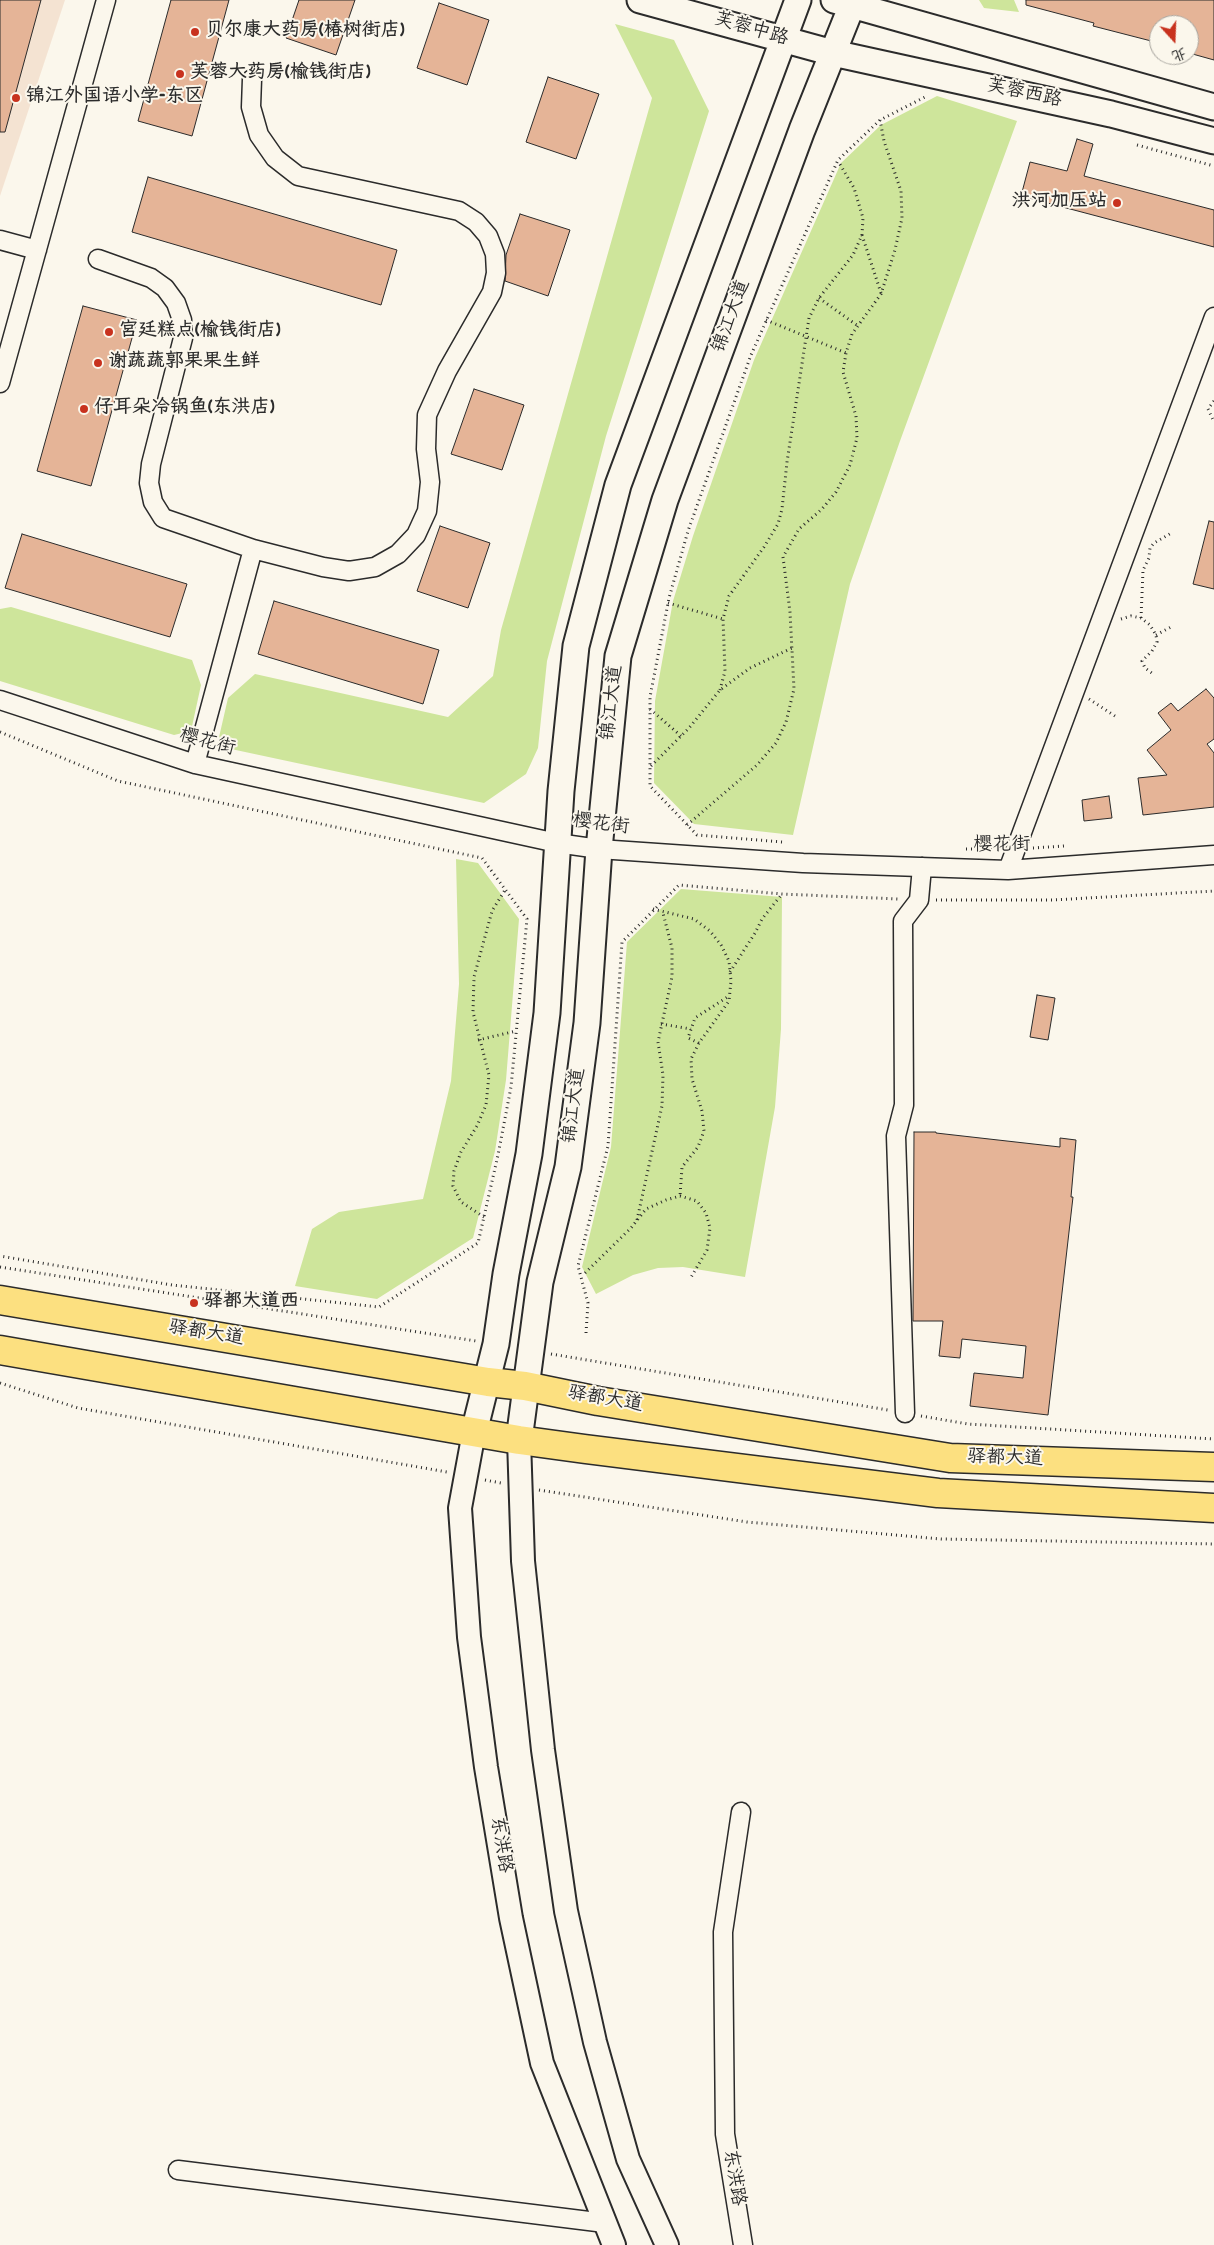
<!DOCTYPE html>
<html>
<head>
<meta charset="utf-8">
<style>
	body { margin:0 }
	#map { position:relative; width:1214px; height:2245px; overflow:hidden; background:#fbf7ec; font-family:Dekko,"LXGW WenKai TC",sans-serif }
	canvas { display:block }
	.north { position:absolute; left:1149px; top:15px; width:50px; height:50px; box-sizing:border-box; background:#fbf7ec; border:1px solid #a8a59f; border-radius:50%; rotate:160deg; font-size:14px; font-weight:700; line-height:20px; text-align:center; color:#2b2b2b }
	.north::after { content:''; display:block; margin:auto; width:18px; height:22px; background:#c8321e; clip-path:polygon(50% 0,100% 100%,50% 72%,0 100%) }
</style>
</head>
<body>
<div id="map">
<canvas width="1214" height="2245"></canvas>
<div class="north">北</div>
</div>
<script>
const ctx = document.querySelector('canvas').getContext('2d');
ctx.lineJoin = 'round';
function fillPath(path, color) { ctx.fillStyle = color; ctx.fill(path, 'evenodd'); }
const poly = rows => new Path2D(rows.map(r => 'M' + r).join(''));
function trace(path, color, width, dash) { ctx.strokeStyle = color; ctx.lineWidth = width; ctx.lineCap = dash ? 'butt' : 'round'; ctx.setLineDash(dash || []); ctx.stroke(path); }
function label(font, color, halo, rows, align = 'center') {
  ctx.font = font + ' Dekko,"LXGW WenKai TC",sans-serif'; ctx.lineWidth = 4; ctx.setLineDash([]); ctx.textBaseline = 'middle'; ctx.strokeStyle = halo; ctx.fillStyle = color; for (const [text, x, y, turn = 0] of rows) {
    ctx.save(); ctx.translate(x, y); ctx.rotate((+turn || 0) * Math.PI / 180); ctx.textAlign = isNaN(turn) ? turn : align; if (halo) ctx.strokeText(text, 0, 0); ctx.fillText(text, 0, 0); ctx.restore();
  }
}
fillPath(poly([
	[0,0,65,0,0,196]
]), '#f4e3d2');
fillPath(poly([
	[979,0,1014,0,1019,12,984,8],
	[615,24,674,40,709,111,606,436,547,661,538,748,526,774,484,803,217,746,228,698,255,674,448,717,493,676,501,630,652,98],
	[937,96,1017,121,900,441,850,584,793,835,694,824,654,783,655,701,673,601,693,536,754,360,841,163,881,125],
	[11,607,192,660,201,685,191,731,174,735,0,681,0,609],
	[456,859,478,863,519,919,506,1080,495,1151,473,1238,377,1299,295,1286,312,1229,339,1212,423,1199,451,1081,459,984],
	[681,889,782,897,781,1029,775,1107,745,1277,683,1267,658,1268,633,1275,596,1294,582,1267,611,1147,627,942]
]), '#cee59b');
const building = poly([
	[0,0,41,0,5,132,0,132,0,0],
	[171,0,229,0,192,136,138,121,171,0],
	[299,0,355,0,336,55,286,38,299,0],
	[1026,0,1214,0,1214,60,1189,53,1189,25,1159,25,1159,43,1093,26,1094,23,1026,5,1026,0],
	[439,3,489,20,467,85,417,68,439,3],
	[548,77,599,94,576,159,526,142,548,77],
	[1077,139,1093,144,1084,176,1214,210,1214,247,1021,196,1030,162,1067,171,1077,139],
	[148,177,397,250,381,305,132,232,148,177],
	[520,214,570,230,548,296,505,281,506,255,520,214],
	[83,306,137,320,91,486,37,471,83,306],
	[474,389,524,405,502,470,451,454,474,389],
	[1209,521,1214,522,1214,589,1193,584,1209,521],
	[440,526,490,543,468,608,417,591,440,526],
	[22,534,187,584,170,637,5,588,22,534],
	[274,601,439,650,423,704,258,654,274,601],
	[1206,689,1214,698,1214,739,1207,744,1214,753,1214,807,1143,815,1138,778,1167,775,1147,750,1171,730,1158,713,1171,703,1178,711,1206,689],
	[1109,796,1112,818,1084,821,1082,800,1109,796],
	[1037,995,1055,998,1048,1040,1030,1037,1037,995],
	[914,1132,936,1132,936,1133,1060,1147,1060,1138,1076,1140,1071,1197,1073,1197,1048,1415,970,1406,974,1373,1023,1378,1026,1346,962,1339,960,1358,939,1356,943,1321,913,1321,914,1132]
]);
fillPath(building, '#e5b497');
trace(building, '#2b2b2b', 1);
const minor = poly([
	[0,240,37,250],
	[98,259,151,278,165,288,176,303,182,320,183,338,151,464,149,483,153,502,163,518,253,549,323,567,349,571,375,567,398,554,416,535,427,511,430,482,426,449,427,415,447,371,492,292,496,273,495,254,488,236,476,222,459,211,298,176,275,158,259,135,251,107,252,79],
	[0,383,106,0],
	[0,700,195,764,557,843,599,849,803,863,1008,870,1214,855],
	[195,764,253,549],
	[1008,870,1214,317],
	[905,1413,896,1136,904,1105,903,921,919,900,922,867],
	[741,1812,723,1932,725,2134,743,2245],
	[178,2170,605,2223]
]);
const tertiary = poly([
	[474,1432,460,1508,469,1637,486,1767,511,1918,542,2063,614,2245],
	[519,1440,523,1561,543,1750,566,1911,595,2042,628,2159,667,2245]
]);
const secondary = poly([
	[640,0,833,53,1111,114,1214,141],
	[834,0,1214,107],
	[474,1432,496,1344,506,1274,529,1154,547,1013,561,791,576,646,618,485,798,0],
	[519,1440,540,1282,568,1167,587,1023,599,849,618,656,665,500,802,130,854,0]
]);
const primary = poly([
	[0,1300,488,1382,525,1386,598,1401,950,1458,1214,1467],
	[0,1350,519,1440,585,1449,938,1493,1214,1508]
]);
trace(minor, '#2b2b2b', 21);
trace(tertiary, '#2b2b2b', 26);
trace(secondary, '#2b2b2b', 29);
trace(primary, '#2b2b2b', 31);
trace(poly([
	[1137,145,1214,166],
	[862,235,881,293],
	[819,298,858,326],
	[766,320,846,353],
	[1214,401,1208,409,1214,422],
	[668,603,723,619],
	[1141,618,1143,570,1149,558,1150,548,1154,543,1173,532],
	[1121,619,1131,616,1141,618,1150,625,1156,635,1157,642,1152,651,1142,661,1145,668,1153,674],
	[1156,635,1171,627],
	[720,690,725,671,723,619,729,596,764,547,778,524,782,509,787,462,809,318,819,298,853,255,862,235,863,218,854,188,838,161],
	[1089,699,1115,716],
	[650,709,681,736],
	[0,732,118,781,482,858,527,919,511,1087,498,1155,478,1243,379,1307,172,1285,0,1256],
	[651,766,689,728,720,690,750,668,792,648],
	[687,825,757,765,776,743,786,722,794,689,790,612,783,557,799,529,822,509,836,492,850,465,857,438,856,416,843,372,846,353,852,334,881,294,895,250,902,218,901,191,884,141,880,120],
	[782,842,697,835,650,786,650,697,669,598,688,531,751,355,838,160,880,120,927,96],
	[1033,848,1064,846],
	[966,849,997,849],
	[936,900,1052,900,1214,891],
	[653,909,694,919,710,931,721,945,729,961,731,981,729,1001,699,1043,691,1059,692,1079,702,1111,704,1131,698,1147,682,1167,680,1196],
	[730,972,755,933,762,919,782,894],
	[661,1024,691,1029],
	[478,1040,516,1031],
	[699,1043,688,1038,695,1018,729,996],
	[484,1217,461,1202,453,1186,454,1171,461,1152,477,1126,486,1105,489,1075,473,1012,474,977,492,911,505,890],
	[637,1220,662,1106,663,1075,658,1042,672,977,672,948,663,913],
	[0,1267,476,1341],
	[585,1273,631,1228,646,1209,666,1200,680,1196,697,1201,706,1213,710,1228,707,1250,690,1279],
	[586,1333,588,1303,578,1266,608,1146,622,942,679,885,782,894,898,899],
	[551,1354,888,1410],
	[0,1383,78,1408,447,1472],
	[921,1416,968,1424,1214,1439],
	[485,1480,501,1483],
	[539,1490,747,1522,941,1539,1214,1544]
]), '#2b2b2b', 3, [1, 4]);
trace(minor, '#fbf7ec', 18);
trace(tertiary, '#fbf7ec', 22);
trace(secondary, '#fbf7ec', 25);
trace(primary, '#fce080', 28);
for (const [x, y, r, color] of [
	[195,32,5,"#c8321e"],
	[180,74,5,"#c8321e"],
	[16,98,5,"#c8321e"],
	[1117,203,5,"#c8321e"],
	[109,332,5,"#c8321e"],
	[98,363,5,"#c8321e"],
	[84,409,5,"#c8321e"],
	[194,1303,5,"#c8321e"]
]) { const dot = new Path2D(); dot.arc(x, y, r, 0, 2 * Math.PI); ctx.fillStyle = color; ctx.fill(dot); trace(dot, '#fbf7ec', 2); }
label('19px', '#2b2b2b', '#fbf7ec', [
	["芙蓉中路",751,31,16],
	["芙蓉西路",1024,95,12],
	["锦江大道",733,317,-70],
	["锦江大道",614,703,-84],
	["樱花街",207,744,15],
	["樱花街",601,826,7],
	["樱花街",1002,847,-1],
	["锦江大道",576,1106,-83],
	["驿都大道",206,1335,9],
	["驿都大道",605,1401,10],
	["驿都大道",1005,1460,2],
	["东洪路",499,1845,81],
	["东洪路",732,2178,81]
]);
label('bold 19px', '#2b2b2b', '#fbf7ec', [
	["贝尔康大药房(椿树街店)",205,32],
	["芙蓉大药房(榆钱街店)",190,74],
	["锦江外国语小学-东区",26,98],
	["洪河加压站",1107,203,"right"],
	["宫廷糕点(榆钱街店)",119,332],
	["谢蔬蔬郭果果生鲜",108,363],
	["仔耳朵冷锅鱼(东洪店)",94,409],
	["驿都大道西",204,1303]
], 'left');
</script>
</body>
</html>
